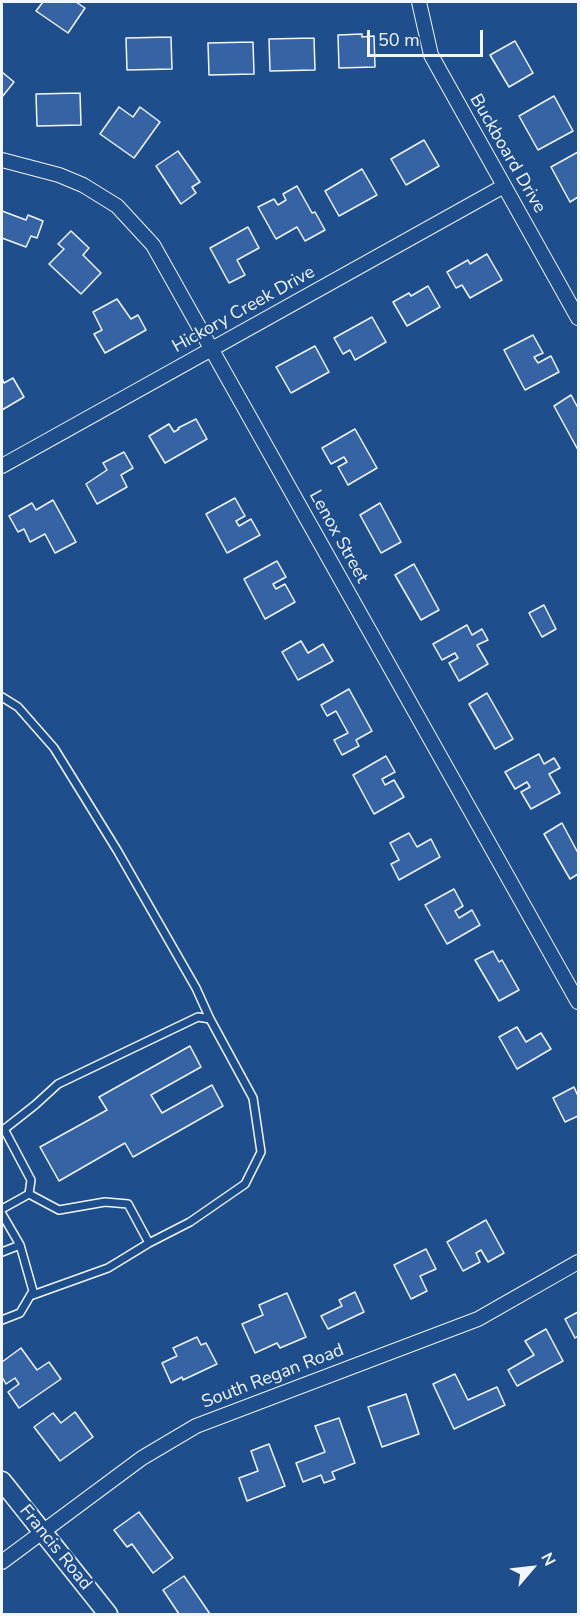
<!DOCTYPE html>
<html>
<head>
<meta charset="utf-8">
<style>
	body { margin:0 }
	#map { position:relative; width:580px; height:1616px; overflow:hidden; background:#1f4e8c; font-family:"Nunito Sans",sans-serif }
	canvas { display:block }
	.frame { position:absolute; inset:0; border:3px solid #f2f6ff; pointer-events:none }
	.north { position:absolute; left:502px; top:1538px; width:60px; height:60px; -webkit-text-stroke:4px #1f4e8c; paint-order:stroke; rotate:62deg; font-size:16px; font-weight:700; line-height:24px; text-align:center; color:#f2f6ff }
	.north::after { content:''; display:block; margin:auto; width:21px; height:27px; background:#f2f6ff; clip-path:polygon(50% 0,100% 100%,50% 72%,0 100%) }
	.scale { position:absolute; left:367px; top:30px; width:116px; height:27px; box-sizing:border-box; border:3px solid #f2f6ff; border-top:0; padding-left:8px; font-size:18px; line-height:21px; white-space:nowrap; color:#f2f6ff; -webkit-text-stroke:4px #1f4e8c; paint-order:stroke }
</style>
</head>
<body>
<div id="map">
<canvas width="580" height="1616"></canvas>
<div class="frame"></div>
<div class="north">N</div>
<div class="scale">50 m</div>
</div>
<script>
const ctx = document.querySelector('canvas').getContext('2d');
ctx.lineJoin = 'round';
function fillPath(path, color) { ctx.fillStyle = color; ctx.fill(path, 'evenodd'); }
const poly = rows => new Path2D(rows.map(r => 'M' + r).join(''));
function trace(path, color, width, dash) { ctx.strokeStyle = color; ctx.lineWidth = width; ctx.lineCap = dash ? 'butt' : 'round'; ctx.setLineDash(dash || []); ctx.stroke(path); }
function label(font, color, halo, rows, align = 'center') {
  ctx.font = font + ' "Nunito Sans",sans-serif'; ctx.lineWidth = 4.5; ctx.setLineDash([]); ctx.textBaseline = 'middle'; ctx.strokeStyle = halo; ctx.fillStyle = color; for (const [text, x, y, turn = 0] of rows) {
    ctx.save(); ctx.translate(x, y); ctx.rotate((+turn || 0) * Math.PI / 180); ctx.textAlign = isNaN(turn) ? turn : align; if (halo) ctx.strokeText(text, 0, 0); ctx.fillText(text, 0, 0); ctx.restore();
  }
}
const building = poly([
	[43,2,76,2,85,8,68,33,36,11,43,2],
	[362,34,362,37,374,36,375,67,339,68,338,35,362,34],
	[171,37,172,69,127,70,126,38,171,37],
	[314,38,315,70,270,71,269,39,314,38],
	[515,41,533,73,509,87,490,55,515,41],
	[253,42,254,74,209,75,208,43,253,42],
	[2,72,14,82,2,97,2,72],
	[80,93,81,125,37,126,36,94,80,93],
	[554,96,573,131,538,150,519,116,554,96],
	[119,107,133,117,140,107,160,122,134,158,100,134,119,107],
	[424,140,439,166,406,185,391,159,424,140],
	[178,151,200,182,192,187,196,193,181,204,156,166,178,151],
	[578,152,578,197,570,202,551,167,578,152],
	[362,169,377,195,339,216,325,191,362,169],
	[297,186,312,213,315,212,325,230,305,241,297,227,276,239,258,207,274,199,278,205,286,200,283,194,297,186],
	[2,211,26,220,28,215,43,221,37,238,31,236,26,247,2,238,2,211],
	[248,227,259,248,237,260,245,275,229,283,210,248,248,227],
	[71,231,89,248,83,255,101,273,81,294,49,264,64,249,58,244,71,231],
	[487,254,502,280,470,298,462,285,456,288,447,272,468,260,470,264,487,254],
	[428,286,440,307,407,326,393,302,409,293,411,296,428,286],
	[117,299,131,319,138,315,146,330,105,353,94,334,102,330,93,312,117,299],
	[372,317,386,342,355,360,350,350,343,354,334,338,372,317],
	[533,335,543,353,534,357,538,363,551,356,559,372,525,390,504,350,533,335],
	[315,346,329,372,291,393,276,367,315,346],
	[2,378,4,383,13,378,24,397,2,410,2,378],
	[571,395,578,408,578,450,554,406,571,395],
	[196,419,207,439,165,463,149,436,169,424,174,432,179,429,178,428,196,419],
	[355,429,377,468,348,485,338,467,347,462,344,457,331,464,322,448,355,429],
	[124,452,133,468,121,475,127,487,97,504,86,484,107,470,103,463,124,452],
	[235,498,245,516,236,521,239,526,251,519,260,535,227,553,206,514,235,498],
	[53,500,76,542,55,553,45,534,30,542,24,529,18,532,9,516,32,503,36,510,53,500],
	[380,503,401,542,381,553,360,515,380,503],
	[277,561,286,577,273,584,276,589,285,584,295,602,265,619,244,579,277,561],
	[414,564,439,610,421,620,395,575,414,564],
	[544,605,556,629,542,637,529,613,544,605],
	[467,625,472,635,482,629,488,640,477,645,488,664,459,681,449,663,458,658,455,653,442,660,433,644,467,625],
	[301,641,308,653,323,644,333,661,298,680,282,652,301,641],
	[349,689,372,731,356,740,359,746,342,755,334,740,348,733,336,711,327,716,321,705,349,689],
	[487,693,513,739,495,749,469,704,487,693],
	[539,754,544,764,554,758,560,768,549,774,560,793,531,809,521,792,530,787,527,782,515,789,505,772,539,754],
	[386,756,395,772,382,779,385,785,394,780,404,797,374,814,353,775,386,756],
	[562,823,578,853,578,874,570,879,544,834,562,823],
	[409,833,417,847,431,839,440,857,399,880,391,864,399,860,390,843,409,833],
	[454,889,463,906,455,911,459,918,472,910,480,925,447,944,425,905,454,889],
	[493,951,499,962,502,960,519,990,499,1001,475,960,493,951],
	[517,1027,526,1042,541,1033,551,1049,517,1069,499,1037,517,1027],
	[190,1046,201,1067,151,1095,162,1113,212,1085,223,1106,133,1157,125,1143,59,1181,40,1147,107,1110,99,1097,190,1046],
	[574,1087,578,1096,578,1116,565,1122,553,1098,574,1087],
	[486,1220,504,1253,488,1262,481,1250,476,1253,480,1262,463,1271,447,1242,486,1220],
	[426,1249,436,1269,420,1276,427,1291,411,1299,394,1265,426,1249],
	[355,1292,364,1312,328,1329,321,1316,342,1306,339,1300,355,1292],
	[287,1293,306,1337,280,1348,277,1343,255,1353,242,1324,263,1315,259,1305,287,1293],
	[578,1312,578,1336,575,1338,565,1319,578,1312],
	[546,1329,563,1361,517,1386,508,1370,534,1355,525,1341,546,1329],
	[197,1337,201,1345,206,1343,217,1364,183,1380,182,1377,171,1383,162,1363,177,1356,173,1348,197,1337],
	[21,1348,37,1370,49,1362,61,1379,19,1408,8,1392,19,1384,15,1378,6,1384,2,1377,2,1362,21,1348],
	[455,1374,468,1400,497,1387,505,1405,454,1429,433,1384,455,1374],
	[406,1394,419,1434,382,1447,368,1407,406,1394],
	[75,1412,93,1437,60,1461,34,1427,53,1413,61,1423,75,1412],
	[339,1418,355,1463,332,1472,335,1479,324,1483,321,1475,303,1482,296,1463,325,1452,315,1426,339,1418],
	[269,1444,285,1486,247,1501,239,1478,258,1471,251,1451,269,1444],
	[139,1512,173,1558,153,1573,132,1544,127,1547,114,1530,139,1512],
	[184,1576,210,1614,179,1614,163,1590,184,1576]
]);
fillPath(building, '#3563a3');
trace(building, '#f2f6ff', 1.5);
const service = poly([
	[2,697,18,707,54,748,117,850,196,988,210,1019],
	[2,1131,35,1105,58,1084,198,1017,210,1019,253,1098,261,1152,245,1184,190,1222,149,1243,108,1268,30,1296],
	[29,1194,59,1210,105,1202,128,1204,149,1243],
	[2,1209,29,1194,31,1180,4,1129],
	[2,1214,20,1245,33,1291,20,1313,2,1320],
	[2,1252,20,1245]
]);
const minor = poly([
	[419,2,431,55,578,318],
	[2,160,59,175,83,185,117,206,153,245,578,1002],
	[2,466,504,186],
	[2,1562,142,1458,196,1426,478,1319,578,1262]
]);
const tertiary = poly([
	[2,1481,108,1614]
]);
trace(service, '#f2f6ff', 10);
trace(minor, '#f2f6ff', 16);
trace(tertiary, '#f2f6ff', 21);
trace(service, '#1f4e8c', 7);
trace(minor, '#1f4e8c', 14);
trace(tertiary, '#1f4e8c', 18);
label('18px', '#f2f6ff', '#1f4e8c', [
	["Buckboard Drive",507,154,60],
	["Hickory Creek Drive",244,310,-29],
	["Lenox Street",338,537,61],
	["South Regan Road",273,1377,-21],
	["Francis Road",55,1548,51]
]);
</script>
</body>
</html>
